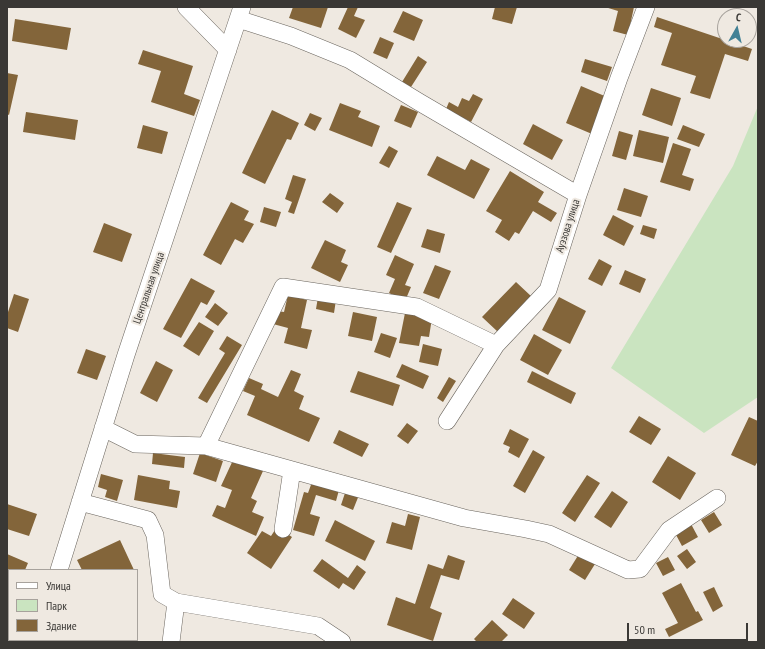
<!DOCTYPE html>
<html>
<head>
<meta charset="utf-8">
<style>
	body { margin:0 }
	#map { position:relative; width:765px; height:649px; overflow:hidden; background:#efe9e1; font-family:"PT Sans Narrow",sans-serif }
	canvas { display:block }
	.frame { position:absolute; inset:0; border:8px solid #3a3835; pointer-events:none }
	.legend { position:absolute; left:8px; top:569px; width:130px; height:72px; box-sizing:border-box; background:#efe9e1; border:1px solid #a7a29c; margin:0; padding:5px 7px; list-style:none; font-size:12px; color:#3a3835 }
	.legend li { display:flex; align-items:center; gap:8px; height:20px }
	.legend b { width:20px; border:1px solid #a7a29c }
	.north { position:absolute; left:717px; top:8px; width:40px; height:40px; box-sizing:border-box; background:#efe9e1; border:1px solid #a7a29c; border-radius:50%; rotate:8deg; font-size:11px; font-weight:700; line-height:16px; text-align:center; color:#3a3835 }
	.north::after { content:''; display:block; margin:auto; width:14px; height:18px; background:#428195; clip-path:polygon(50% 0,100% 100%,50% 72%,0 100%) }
	.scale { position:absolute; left:627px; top:623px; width:121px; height:18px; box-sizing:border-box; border:2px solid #3a3835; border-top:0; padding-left:5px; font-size:12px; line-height:14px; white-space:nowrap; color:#3a3835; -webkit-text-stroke:3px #efe9e1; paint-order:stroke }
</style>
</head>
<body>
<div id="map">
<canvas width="765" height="649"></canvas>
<div class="frame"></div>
<ul class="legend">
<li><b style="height:5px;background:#fff"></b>Улица</li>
<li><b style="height:11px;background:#cae4c0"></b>Парк</li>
<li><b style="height:11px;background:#83653a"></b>Здание</li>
</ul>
<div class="north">С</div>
<div class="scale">50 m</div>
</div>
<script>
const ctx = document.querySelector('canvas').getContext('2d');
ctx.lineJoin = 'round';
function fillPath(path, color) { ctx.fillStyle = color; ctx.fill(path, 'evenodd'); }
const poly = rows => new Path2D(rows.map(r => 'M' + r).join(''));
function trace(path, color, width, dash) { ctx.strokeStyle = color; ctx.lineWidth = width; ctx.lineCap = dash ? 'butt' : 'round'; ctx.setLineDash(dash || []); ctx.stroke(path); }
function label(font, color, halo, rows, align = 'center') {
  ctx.font = font + ' "PT Sans Narrow",sans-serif'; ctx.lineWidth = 4; ctx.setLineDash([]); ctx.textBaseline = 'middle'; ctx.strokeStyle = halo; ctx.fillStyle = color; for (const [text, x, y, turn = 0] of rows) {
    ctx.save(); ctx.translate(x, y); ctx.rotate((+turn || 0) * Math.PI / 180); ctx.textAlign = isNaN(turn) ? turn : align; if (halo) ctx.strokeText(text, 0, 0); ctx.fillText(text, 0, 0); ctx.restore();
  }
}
fillPath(poly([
	[758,106,758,397,704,433,611,368,733,166]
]), '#cae4c0');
fillPath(poly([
	[293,7,328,7,321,28,289,18],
	[348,7,358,7,354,16,365,20,356,38,338,29],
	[495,7,517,7,512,24,492,19],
	[605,7,634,7,628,35,613,31,618,11],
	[403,11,423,20,414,41,393,32],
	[657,17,752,49,748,61,725,54,710,99,690,93,696,76,661,65,672,33,654,27],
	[15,19,71,28,67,50,12,41],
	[380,37,394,43,387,59,373,53],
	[143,50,193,66,184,94,200,100,194,116,151,102,161,71,138,64],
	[418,56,427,62,411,87,402,82],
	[585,59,612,67,607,81,581,72],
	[7,73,18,75,9,115,7,114],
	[581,86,607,97,592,134,566,123],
	[651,88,681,98,672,126,642,115],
	[473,94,483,99,471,122,446,109,449,102,458,107,462,98,469,101],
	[340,103,361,111,358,117,380,126,372,147,329,130],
	[401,105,418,112,411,128,394,121],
	[272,110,299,123,291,140,287,139,265,184,242,173],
	[26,112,78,120,75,140,23,132],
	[310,113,322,118,315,131,304,125],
	[533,124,563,140,552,160,523,144],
	[143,125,168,132,162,154,137,148],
	[683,125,705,134,699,147,677,139],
	[639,130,669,137,663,163,633,156],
	[619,131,633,135,626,160,612,156],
	[673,143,691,149,682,175,694,179,690,191,660,182],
	[389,146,398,151,389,168,379,163],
	[437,156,465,170,471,159,490,169,474,199,427,175],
	[510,171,544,192,538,202,557,213,551,222,533,211,519,234,515,232,509,241,495,232,502,220,486,211],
	[293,175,306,179,294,214,288,212,292,202,285,199],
	[624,188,648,196,641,217,617,210],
	[330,193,344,203,337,213,322,202],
	[231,202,249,211,244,220,254,224,243,243,235,239,221,265,203,255],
	[397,202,412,208,391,253,377,247],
	[264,207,281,212,276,227,260,222],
	[613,215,634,226,624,246,603,235],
	[104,223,132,234,122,262,93,252],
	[643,225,657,229,654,239,640,234],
	[427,229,445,234,440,253,421,247],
	[325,240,346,250,341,262,348,265,340,282,311,268],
	[395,255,414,264,405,285,411,287,405,301,389,293,395,279,386,275],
	[599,259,612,266,602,286,588,279],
	[435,265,451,271,439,299,423,293],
	[625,270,646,279,640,293,619,284],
	[191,278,215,291,207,305,201,302,181,338,163,329],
	[516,282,532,297,498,332,482,317],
	[14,294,29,299,18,332,7,328,7,315],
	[288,295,307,300,301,328,312,330,307,349,284,343,288,328,273,324,277,311,284,312],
	[318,297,336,300,334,313,316,309],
	[559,297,586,311,570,344,542,330],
	[215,303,228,313,218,326,205,317],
	[353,312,377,317,372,341,348,336],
	[405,313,432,318,429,337,421,336,419,346,399,343],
	[199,322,214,331,199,356,183,346],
	[381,333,397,338,390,358,374,352],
	[534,334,562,350,548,375,520,360],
	[227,336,242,345,207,403,198,398,225,353,219,349],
	[423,344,442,349,438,366,419,362],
	[86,349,106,356,97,380,77,373],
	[156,361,173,370,157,402,140,393],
	[402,364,429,376,423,389,396,377],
	[291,370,301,374,294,391,304,396,299,409,320,418,309,442,247,415,255,396,243,391,249,378,263,384,261,389,278,397],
	[358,371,400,385,393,406,350,392],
	[532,371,576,393,571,404,527,382],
	[449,377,456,381,443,402,437,398],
	[639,416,661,429,651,445,629,432],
	[749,417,758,421,758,461,755,466,731,455],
	[407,423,418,431,408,444,397,436],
	[510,429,529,439,519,458,508,452,510,447,503,444],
	[339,430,369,444,362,457,333,443],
	[533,450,545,457,525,493,513,486],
	[153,453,185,457,184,468,152,464],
	[200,453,223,461,216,482,193,474],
	[668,456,696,473,680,500,652,482],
	[234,458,263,471,251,498,257,501,252,512,264,517,256,536,212,516,217,505,225,508,232,490,221,486],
	[101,474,123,480,117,501,105,497,107,490,98,487],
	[138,475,170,481,169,489,180,491,177,508,134,500],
	[587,475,600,483,575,522,562,513],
	[312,482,339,490,336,501,316,495,310,514,320,517,314,536,293,530,304,492,308,493],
	[346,490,359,495,353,510,341,505],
	[612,491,628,502,611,528,594,517],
	[7,504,37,514,29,536,7,529],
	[714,512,722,525,709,533,701,520],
	[408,514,420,517,412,550,386,543,392,522,405,526],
	[335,520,375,541,365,561,325,541],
	[691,524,698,537,682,546,675,533],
	[277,527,292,537,271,569,247,553,262,531,271,536],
	[120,540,134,570,82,570,77,560],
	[687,549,696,562,687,569,677,556],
	[7,554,28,563,25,570,9,570,9,603,7,603],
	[579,554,595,564,585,580,569,570],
	[448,555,465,561,459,580,441,575,430,608,442,613,433,641,387,625,396,597,415,604,428,564,443,569],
	[668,557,675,570,663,576,656,563],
	[322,559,348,578,357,565,366,572,354,590,343,583,339,589,313,571],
	[681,583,696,612,698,611,703,620,669,637,665,629,678,623,662,593],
	[714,587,723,606,713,612,703,592],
	[513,598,535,613,524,629,502,614],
	[492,620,508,635,501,642,477,642,474,639],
	[25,640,49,640,48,642,24,642]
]), '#83653a');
const minor = poly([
	[186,7,228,50],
	[238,19,291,36,350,60,419,102,578,195],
	[447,421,496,345,548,290,578,195,619,78,646,7],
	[103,428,135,444,206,446,464,518,526,529,549,534,628,570,640,569,669,530,717,498],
	[206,446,283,287,417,307,496,345],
	[80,502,148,520,155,535,162,594,176,602,318,626,342,642],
	[283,529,292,470],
	[59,570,126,355,242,7],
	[7,617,9,616],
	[171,642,176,602]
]);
trace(minor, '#6a655e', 18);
trace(minor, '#fff', 17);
label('11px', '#3a3835', '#efe9e1', [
	["Ауэзова улица",568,226,-72],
	["Центральная улица",149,288,-71]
]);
</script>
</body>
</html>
